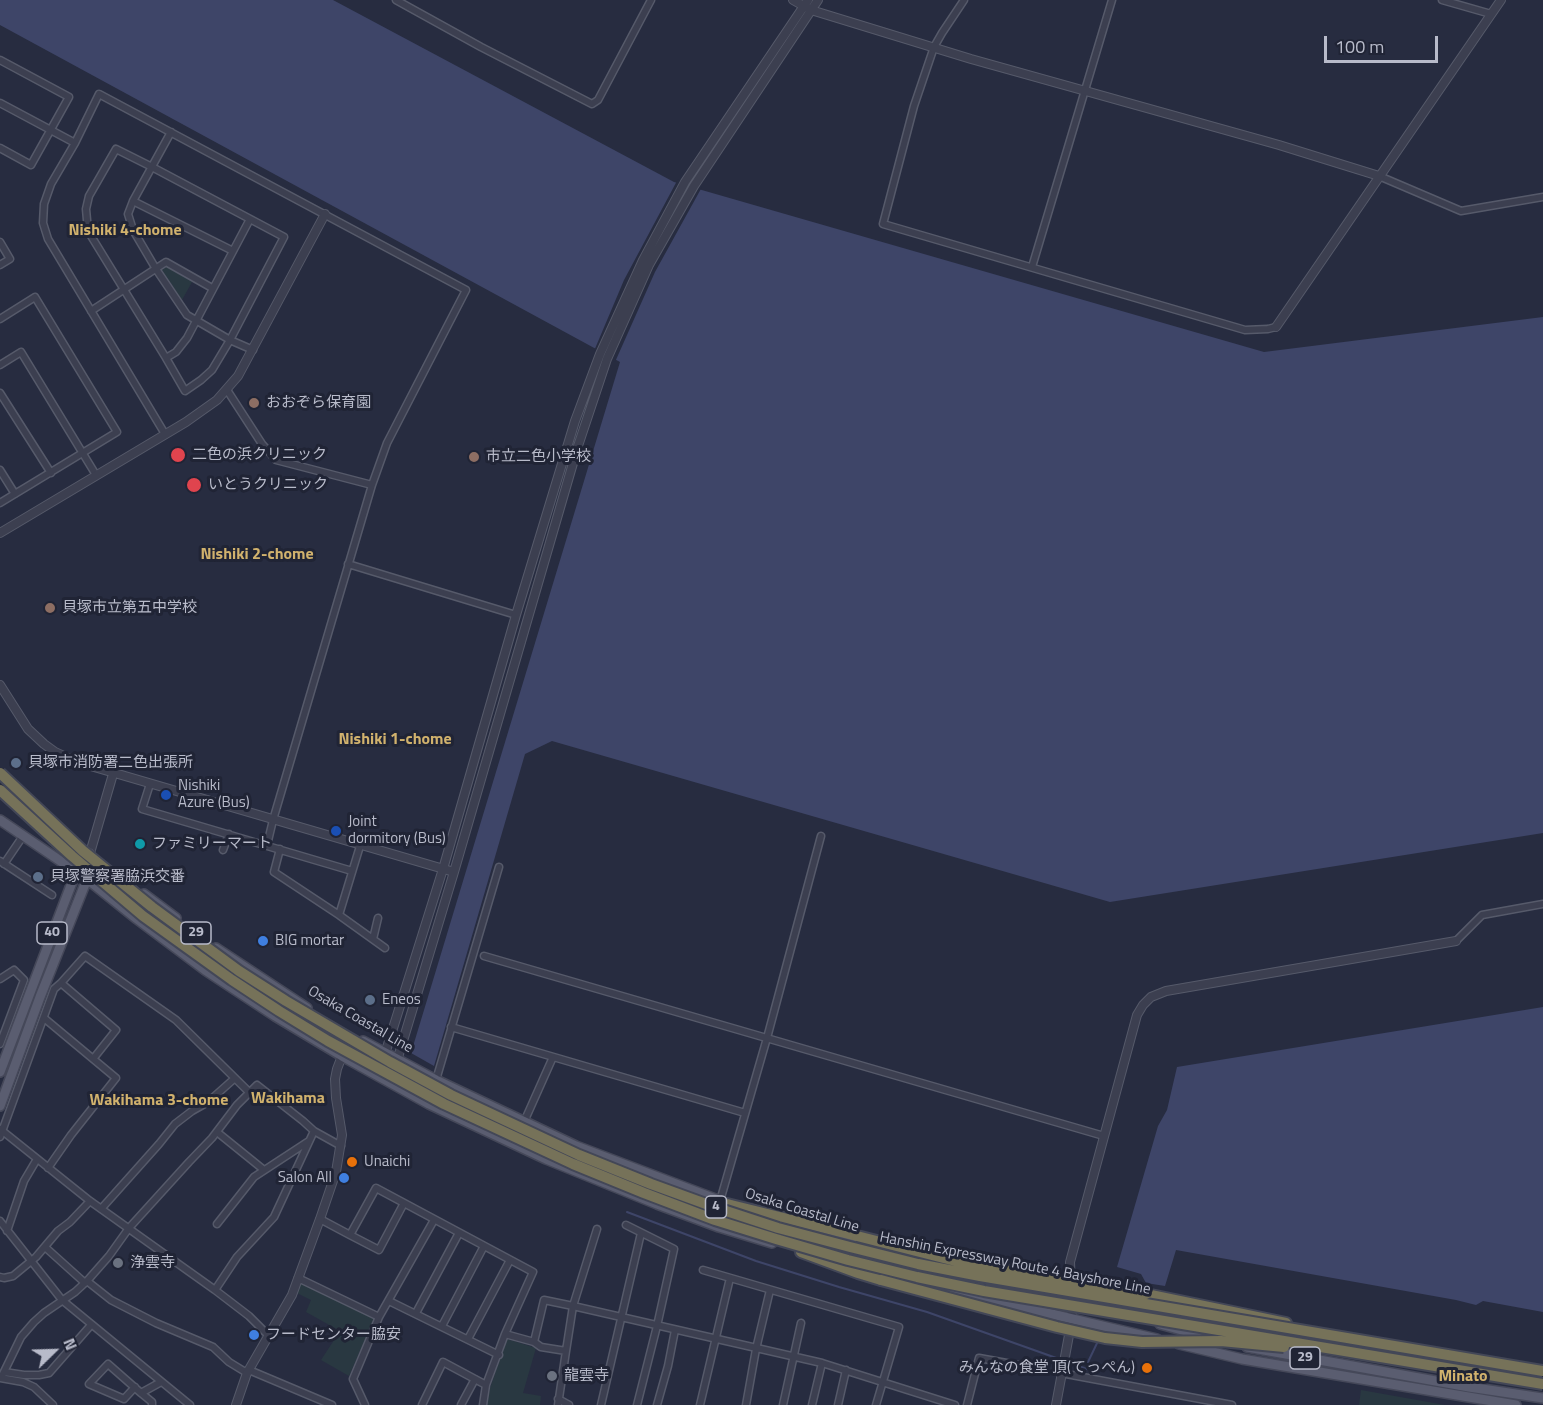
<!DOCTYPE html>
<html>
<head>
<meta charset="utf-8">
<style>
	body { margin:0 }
	#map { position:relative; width:1543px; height:1405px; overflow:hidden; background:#272c40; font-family:"Titillium Web",sans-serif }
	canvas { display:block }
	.north { position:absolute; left:24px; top:1321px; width:60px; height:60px; -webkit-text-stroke:4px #202435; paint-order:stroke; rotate:67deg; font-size:16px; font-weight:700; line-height:24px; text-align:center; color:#b8bbca }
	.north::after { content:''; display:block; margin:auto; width:21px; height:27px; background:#b8bbca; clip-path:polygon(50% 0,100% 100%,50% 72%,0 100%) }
	.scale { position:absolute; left:1324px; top:36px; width:114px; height:27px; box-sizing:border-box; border:3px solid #b8bbca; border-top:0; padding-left:8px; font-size:18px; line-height:21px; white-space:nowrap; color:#b8bbca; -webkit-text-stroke:4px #202435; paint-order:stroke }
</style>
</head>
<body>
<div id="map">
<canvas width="1543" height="1405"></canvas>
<div class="north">N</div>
<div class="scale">100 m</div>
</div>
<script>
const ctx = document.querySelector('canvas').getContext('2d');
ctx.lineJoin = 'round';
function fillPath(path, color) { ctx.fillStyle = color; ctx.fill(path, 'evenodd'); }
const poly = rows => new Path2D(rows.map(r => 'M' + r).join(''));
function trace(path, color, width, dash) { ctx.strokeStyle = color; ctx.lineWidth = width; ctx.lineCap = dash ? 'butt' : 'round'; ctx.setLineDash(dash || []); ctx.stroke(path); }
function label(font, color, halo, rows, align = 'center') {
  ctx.font = font + ' "Titillium Web","Noto Sans JP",sans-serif'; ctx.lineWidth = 6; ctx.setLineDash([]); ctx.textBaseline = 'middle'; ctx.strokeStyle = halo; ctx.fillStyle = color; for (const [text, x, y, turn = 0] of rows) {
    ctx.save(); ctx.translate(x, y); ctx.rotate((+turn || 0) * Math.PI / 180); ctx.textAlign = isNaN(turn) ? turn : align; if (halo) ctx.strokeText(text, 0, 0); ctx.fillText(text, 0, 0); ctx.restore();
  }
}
fillPath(poly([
	[167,267,192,282,182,300,162,270],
	[301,1282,374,1319,349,1376,321,1360,340,1331,306,1312,311,1300,297,1293],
	[507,1339,536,1348,523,1393,541,1396,540,1405,487,1405,490,1388],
	[1361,1390,1445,1405,1359,1405]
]), '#293841');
fillPath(poly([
	[0,0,333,0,674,182,1264,352,1543,317,1543,833,1110,902,552,741,525,754,434,1066,411,1053,620,362,0,25],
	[1543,1007,1543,1312,1483,1301,1476,1305,1456,1300,1176,1250,1165,1286,1146,1283,1141,1274,1117,1267,1158,1126,1167,1110,1177,1067]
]), '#3e4568');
fillPath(poly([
	[678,179,702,187,655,272,615,362,594,351,624,280]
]), '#272c40');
trace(poly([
	[627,1212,756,1261,839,1287,927,1312,1062,1360],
	[1067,1362,1087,1369,1088,1362,1099,1339]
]), '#3e4568', 2);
const minor = poly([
	[396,0,481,47,592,104,598,100,651,0],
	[964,0,942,33,934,47,914,106,883,224,1245,330,1268,329,1276,327],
	[1442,0,1491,14],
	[0,60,69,97,31,165,0,148],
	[0,103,75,143],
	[171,132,133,201,128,214,133,230,156,269,187,315,230,340,253,350],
	[1379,176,1461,211,1543,197],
	[133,201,233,251],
	[0,242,10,259,0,265],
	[1032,267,1112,0],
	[91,311,166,262,212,288],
	[0,319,35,297,117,432,0,503],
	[166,358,185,391,201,380,212,370,230,340,284,237,152,167,116,149,89,196,86,209,88,231,166,358,176,352,187,338,250,219],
	[0,365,21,352,96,475],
	[227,390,262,444,276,460,372,485],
	[0,393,51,473],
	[165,434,48,239,43,223,44,204,51,184,75,143,99,94,466,290,387,443,372,485,273,820,267,845],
	[0,470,15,494],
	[348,564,516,615],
	[150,784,142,809,352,871],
	[280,849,274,872,339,915,385,948],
	[223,850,229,834],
	[0,861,52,895],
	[4,864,23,836],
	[339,915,360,846],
	[373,939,378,918],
	[1456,941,1482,915,1543,904],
	[484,956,1104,1136],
	[0,979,14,970,24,980,0,1044],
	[61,983,85,956,176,1020,249,1092],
	[44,1018,116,1078,71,1135,48,1168],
	[451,1027,745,1113],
	[436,1080,499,867],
	[524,1122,553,1057],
	[0,1129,90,1201,215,1290,249,1316,269,1336],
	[217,1132,264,1170],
	[0,1137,54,989,61,983,116,1030,93,1059],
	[720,1201,767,1038,821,836],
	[101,1209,159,1144,175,1124,192,1111,208,1102,235,1078],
	[320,1219,350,1235,376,1188,533,1272,505,1334,486,1385,483,1405],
	[0,1221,62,1300,190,1405],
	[217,1224,254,1177,309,1141],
	[626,1225,674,1249,657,1326,637,1405],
	[7,1231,24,1181,37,1159],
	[350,1235,379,1250,404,1203],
	[45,1247,85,1283],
	[703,1270,899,1327,876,1405],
	[0,1277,4,1278,13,1276,36,1257,58,1231,70,1222,90,1201],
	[298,1278,379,1317],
	[87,1281,111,1300,156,1323,213,1347,229,1362,247,1373],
	[215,1290,237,1257,274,1217,314,1131],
	[389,1301,499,1355],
	[416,1313,459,1233],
	[442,1326,484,1246],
	[505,1334,534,1342,544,1300,573,1306,822,1363,955,1405],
	[468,1339,510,1260],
	[534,1342,541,1347,566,1351,558,1405],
	[566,1351,573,1306,597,1229],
	[249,1370,332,1405],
	[4,1372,24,1375,39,1375,49,1373,91,1325],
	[1061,1373,1232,1405],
	[0,1378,23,1382,34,1387,53,1405],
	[1,1378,21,1337,34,1322,44,1313,75,1292,87,1281,109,1256,129,1228,189,1162,212,1138,237,1105,257,1085,303,1121,314,1131,341,1146],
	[135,1387,124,1399,89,1384,108,1364,141,1393,152,1402,152,1405],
	[141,1393,161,1382],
	[558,1399,569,1405],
	[365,1405,353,1379,379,1317,434,1220],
	[422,1405,443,1362,486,1385],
	[461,1405,475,1379],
	[601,1405,641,1233],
	[657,1405,668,1366,675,1330],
	[700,1405,730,1278],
	[746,1405,756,1349,770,1290],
	[783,1405,801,1323],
	[812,1405,822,1363],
	[838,1405,846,1370],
	[967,1405,979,1358,1023,1366]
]);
const tertiary = poly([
	[793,0,811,10,971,59,1279,145,1379,176],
	[1276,327,1501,0],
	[0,533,186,422,217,400,238,376,325,214],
	[0,685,28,729,44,744,55,752,77,762,454,872],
	[90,853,113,774],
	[384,1057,443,869,516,615,575,421,600,354,643,260,685,182,808,0],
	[396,1064,454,872,578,446,607,359,649,265,694,186,818,0],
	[1071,1285,1070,1262,1137,1015,1143,1005,1151,997,1166,991,1456,941],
	[236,1405,247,1373,292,1295,320,1219,336,1172,342,1135,336,1098,335,1079,337,1069,342,1056],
	[1056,1405,1072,1319,1071,1303]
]);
const primary = poly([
	[0,820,87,879,137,919,205,970,275,1016,342,1056,429,1104,546,1159,657,1204,719,1227,772,1243],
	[144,894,176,918],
	[216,948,307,1008],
	[363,1041,436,1080,576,1146,734,1206],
	[0,1072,76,872,79,867],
	[0,1106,40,997,87,879,90,853],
	[801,1227,921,1260],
	[884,1276,1005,1303,1157,1339],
	[1042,1291,1098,1306],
	[1160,1324,1214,1339],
	[1179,1344,1242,1359,1516,1405],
	[1247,1347,1469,1387,1543,1398]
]);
const motorway = poly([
	[727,1204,857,1236],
	[801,1252,858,1273,881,1280],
	[1146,1294,1286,1323]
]);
trace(minor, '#565a6a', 9);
trace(tertiary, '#565a6a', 10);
trace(primary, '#454859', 12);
trace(motorway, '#434757', 14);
trace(minor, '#3c3f50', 6);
trace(tertiary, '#3c3f50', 8);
trace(primary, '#5a5d70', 9);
trace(motorway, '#767259', 10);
const motorwayBridge = poly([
	[0,773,83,851,152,907,239,971,286,1001,390,1062,451,1095,579,1155,651,1184,717,1208,778,1228,850,1247,918,1264,980,1276,1543,1371],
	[0,790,72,856,143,916,232,980,279,1011,328,1041,444,1104,573,1164,644,1193,715,1220,776,1239,848,1260,917,1277,984,1291,1543,1384],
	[857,1236,971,1265,1146,1294],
	[881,1280,1057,1327,1105,1338,1142,1342,1221,1341,1284,1347]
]);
trace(motorwayBridge, '#434757', 14, []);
trace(motorwayBridge, '#767259', 10);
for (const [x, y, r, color] of [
	[254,403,6,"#8d6e63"],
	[178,455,8,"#e0444e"],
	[474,457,6,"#8d6e63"],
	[194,485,8,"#e0444e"],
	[50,608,6,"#8d6e63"],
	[16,763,6,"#5c6f8a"],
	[166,795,6,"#1a4fb4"],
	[336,831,6,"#1a4fb4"],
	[140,844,6,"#0f9aa8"],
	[38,877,6,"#5c6f8a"],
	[263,941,6,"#3f7fe0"],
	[370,1000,6,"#5c6f8a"],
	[352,1162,6,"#e8710a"],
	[344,1178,6,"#3f7fe0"],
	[118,1263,6,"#6b7280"],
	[254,1335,6,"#3f7fe0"],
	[1147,1368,6,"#e8710a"],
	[552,1376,6,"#6b7280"]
]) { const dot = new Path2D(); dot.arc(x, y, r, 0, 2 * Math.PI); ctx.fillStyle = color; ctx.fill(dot); trace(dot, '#202435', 2); }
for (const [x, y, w] of [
	[52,933,30],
	[196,933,30],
	[716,1207,21],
	[1305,1358,30]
]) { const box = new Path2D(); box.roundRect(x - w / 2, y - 11, w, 22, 4.5); ctx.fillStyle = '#202435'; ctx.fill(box); trace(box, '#b8bbca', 1.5); }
label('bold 14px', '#b8bbca', null, [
	["40",52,933],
	["29",196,933],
	["4",716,1207],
	["29",1305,1358]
]);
label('15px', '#b8bbca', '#202435', [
	["おおぞら保育園",266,403],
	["二色の浜クリニック",192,455],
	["市立二色小学校",486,457],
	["いとうクリニック",208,485],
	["貝塚市立第五中学校",62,608],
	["貝塚市消防署二色出張所",28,763],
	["Nishiki",178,786],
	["Azure (Bus)",178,803],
	["Joint",348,822],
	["dormitory (Bus)",348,839],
	["ファミリーマート",152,844],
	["貝塚警察署脇浜交番",50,877],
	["BIG mortar",275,941],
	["Eneos",382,1000],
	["Unaichi",364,1162],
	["Salon All",332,1178,"right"],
	["浄雲寺",130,1263],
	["フードセンター脇安",266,1335],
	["みんなの食堂 頂(てっぺん)",1135,1368,"right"],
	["龍雲寺",564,1376]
], 'left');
label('15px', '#b8bbca', '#202435', [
	["Osaka Coastal Line",360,1020,30],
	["Osaka Coastal Line",802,1211,17],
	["Hanshin Expressway Route 4 Bayshore Line",1015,1264,11]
]);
label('bold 16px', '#d1b26d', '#202435', [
	["Nishiki 4-chome",125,231],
	["Nishiki 2-chome",257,555],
	["Nishiki 1-chome",395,740],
	["Wakihama",288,1099],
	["Wakihama 3-chome",159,1101],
	["Minato",1463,1377]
]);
</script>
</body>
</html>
